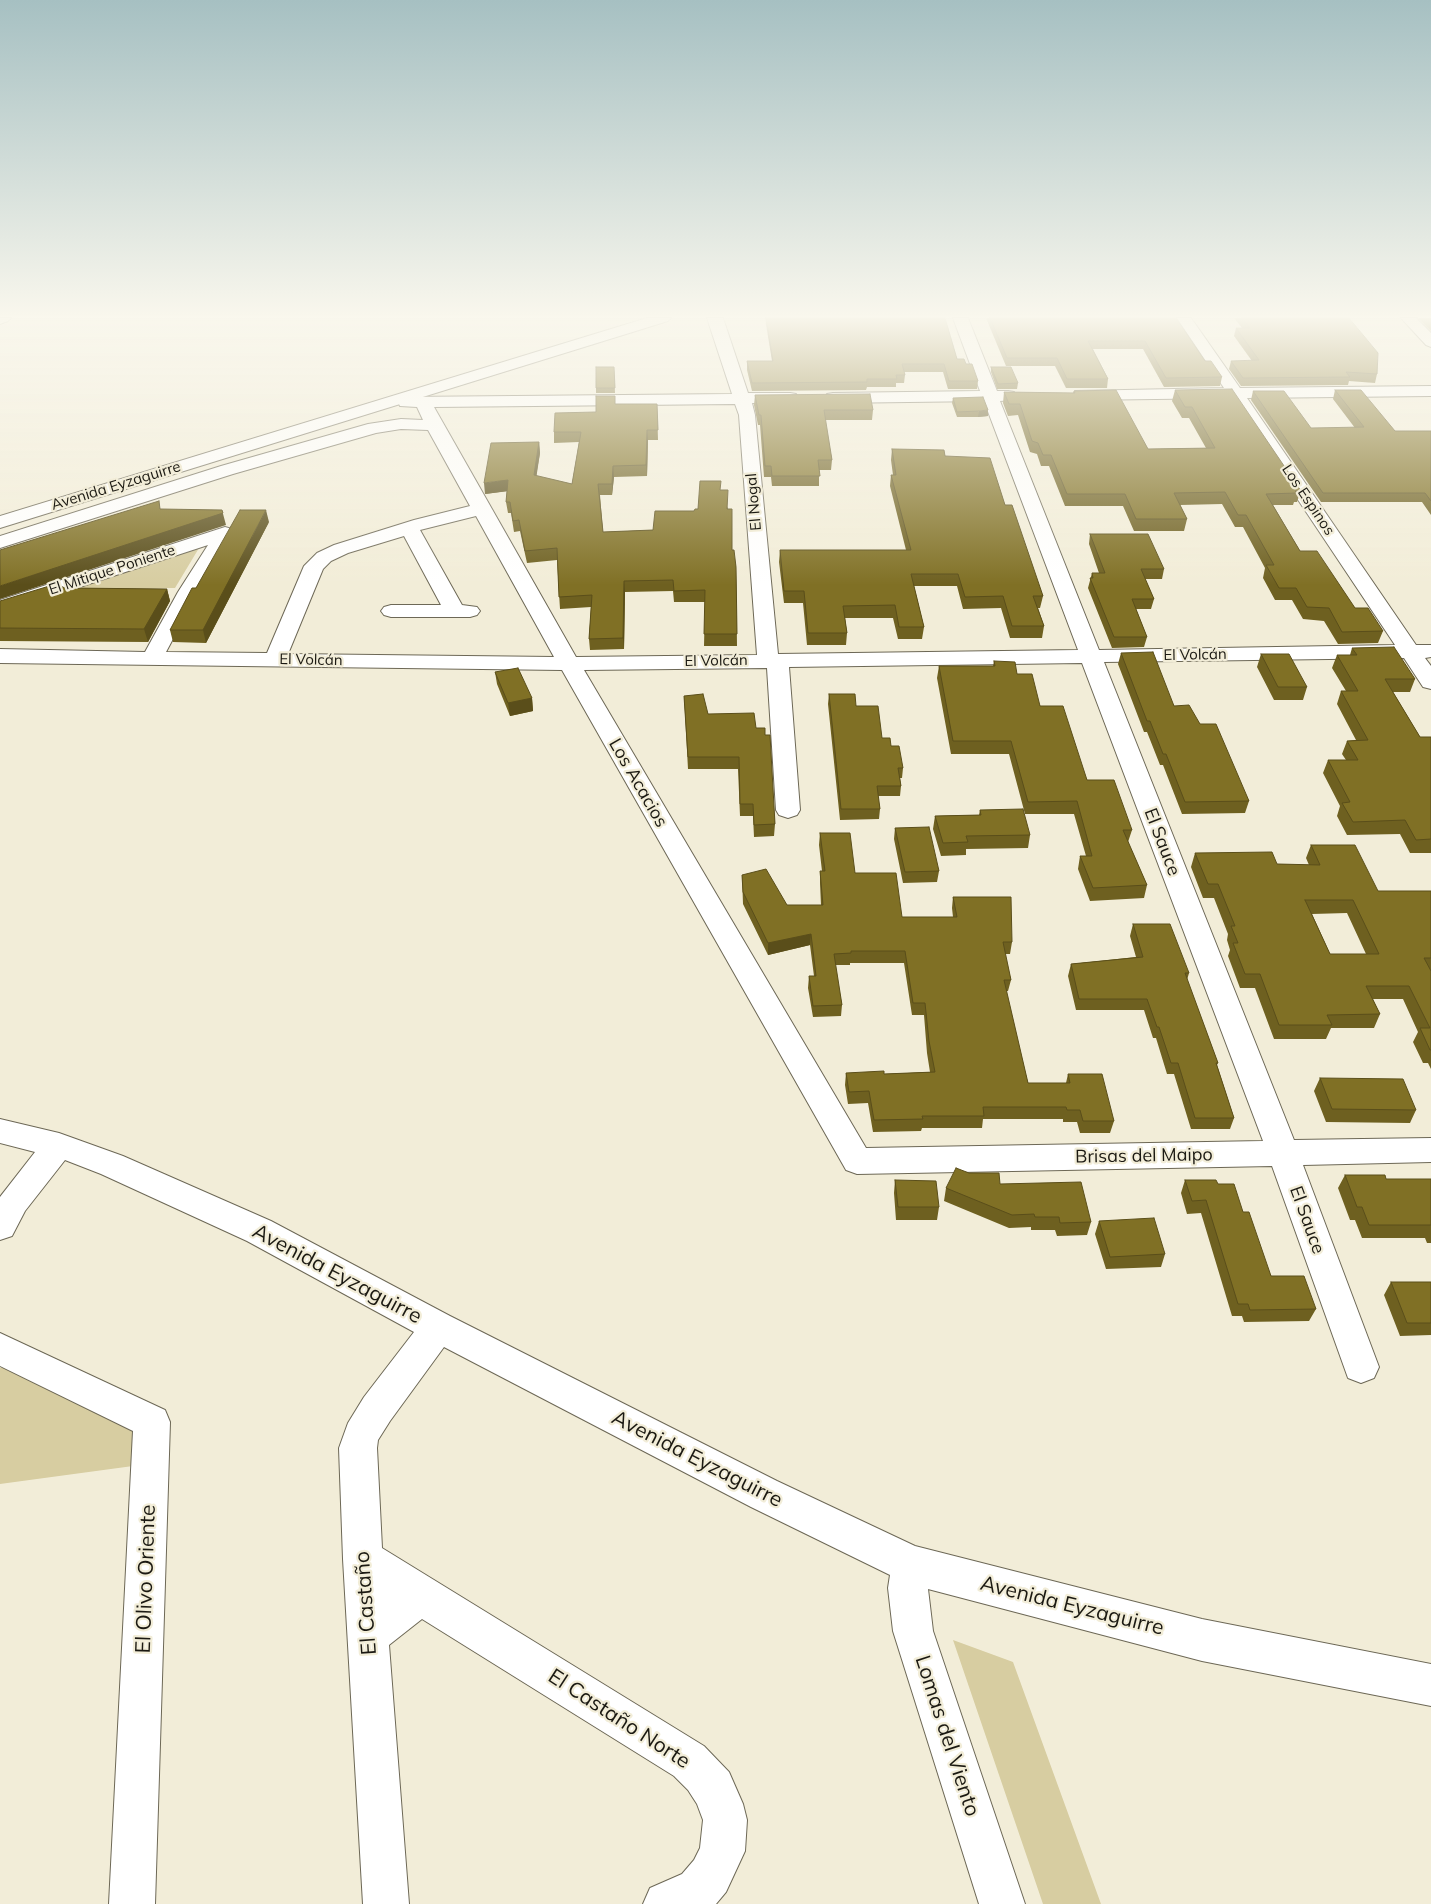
<!DOCTYPE html>
<html>
<head>
<meta charset="utf-8">
<style>
	body { margin:0 }
	canvas { display:block; background:#f2edd8 }
</style>
</head>
<body>
<canvas width="1431" height="1904"></canvas>
<script>
const ctx = document.querySelector('canvas').getContext('2d');
ctx.lineJoin = 'round';
function fillPath(path, color) { ctx.fillStyle = color; ctx.fill(path, 'evenodd'); }
const poly = rows => new Path2D(rows.map(r => 'M' + r).join(''));
function trace(path, color, width, dash) { ctx.strokeStyle = color; ctx.lineWidth = width; ctx.lineCap = dash ? 'butt' : 'round'; ctx.setLineDash(dash || []); ctx.stroke(path); }
function label(font, color, halo, rows, align = 'center') {
  ctx.font = font + ' Mulish,sans-serif'; ctx.lineWidth = 4.5; ctx.setLineDash([]); ctx.textBaseline = 'middle'; ctx.strokeStyle = halo; ctx.fillStyle = color; for (const [text, x, y, turn = 0] of rows) {
    ctx.save(); ctx.translate(x, y); ctx.rotate((+turn || 0) * Math.PI / 180); ctx.textAlign = isNaN(turn) ? turn : align; if (halo) ctx.strokeText(text, 0, 0); ctx.fillText(text, 0, 0); ctx.restore();
  }
}
fillPath(poly([
	[202,543,175,588,68,588],
	[9,1367,131,1426,136,1435,133,1466,0,1484,0,1368],
	[953,1640,1013,1662,1101,1904,1043,1904]
]), '#d7cda1');
const minor = poly([
	[0,318,11,318,8,321,0,324,0,318],
	[707,318,723,318,748,393,790,393,796,394,798,398,796,402,790,403,752,403,755,415,778,654,1078,650,984,401,833,403,827,402,825,398,827,394,833,393,980,391,953,318,968,318,997,391,1008,391,1014,392,1016,396,1014,400,1000,401,1099,650,1395,645,1230,398,1081,400,1075,399,1073,395,1075,391,1224,388,1177,318,1191,318,1240,388,1431,386,1431,396,1247,398,1416,645,1431,645,1431,657,1425,658,1431,666,1431,689,1423,687,1404,658,1104,662,1294,1140,1431,1138,1431,1162,1303,1165,1379,1367,1374,1378,1361,1383,1348,1378,1272,1166,857,1174,846,1170,562,670,0,663,0,649,145,652,178,592,208,545,0,613,0,600,225,527,232,529,235,533,198,592,166,652,267,653,304,566,317,553,334,545,414,520,470,506,428,430,401,429,376,433,233,474,0,548,0,536,221,466,368,424,401,419,423,420,417,407,400,406,398,402,400,398,406,397,732,394,707,318],
	[735,404,739,415,757,655,576,657,434,407,735,404],
	[476,516,554,657,288,654,323,569,331,561,348,553,404,536,441,605,391,605,384,607,381,611,384,615,391,617,470,617,477,615,480,611,477,607,462,605,420,530,476,516],
	[1082,663,1263,1141,866,1148,584,670,767,668,776,810,779,815,788,818,797,815,800,810,789,667,1082,663],
	[1401,318,1416,318,1431,333,1431,347,1426,345,1401,318],
	[0,1119,59,1133,123,1156,271,1221,450,1316,777,1481,915,1546,1202,1619,1431,1664,1431,1706,1202,1661,928,1589,933,1631,1025,1904,979,1904,893,1631,888,1588,890,1575,751,1507,444,1347,390,1421,378,1440,377,1448,382,1548,704,1746,729,1772,743,1804,747,1820,745,1851,726,1892,716,1904,643,1904,650,1888,682,1874,694,1860,700,1848,703,1820,697,1804,688,1790,674,1776,422,1619,389,1645,409,1904,363,1904,343,1559,339,1448,348,1423,364,1397,414,1332,247,1241,101,1174,65,1160,25,1211,12,1236,0,1240,0,1197,35,1152,0,1143,0,1119],
	[0,1333,165,1410,170,1422,155,1904,109,1904,133,1431,0,1366,0,1333]
]);
const major = poly([
	[647,318,671,318,668,321,0,528,0,516,647,318]
]);
trace(minor, '#6d6856', 2);
trace(major, '#6d6856', 2);
fillPath(minor, '#fff');
fillPath(major, '#fff');
fillPath(poly([
	[765,318,945,318,957,359,966,364,978,381,977,389,948,389,943,372,904,372,905,375,904,383,896,383,896,387,867,387,866,390,752,391,747,370,747,361,772,361],
	[986,318,1176,318,1205,361,1222,377,1220,386,1164,387,1143,349,1093,349,1108,379,1107,388,1066,388,1055,366,1006,366],
	[1234,318,1349,318,1377,374,1375,383,1349,381,1348,385,1241,386,1229,369,1231,361,1252,361,1234,336,1236,328,1242,328],
	[1418,318,1431,318,1431,331],
	[596,367,614,367,615,393,596,393],
	[991,367,1018,383,1017,389,997,389,991,372],
	[1175,390,1301,491,1297,502,1294,502,1293,505,1273,505,1300,551,1355,608,1383,631,1378,643,1338,644,1324,621,1303,619,1292,600,1275,600,1263,578,1265,568,1243,527,1235,527,1222,504,1180,505,1187,519,1184,531,1134,531,1123,506,1065,506,1049,466,1041,466,1037,454,1030,452,1018,415,1008,416,1003,403,1004,392,1073,393,1074,391,1148,449,1206,448,1189,418,1182,418,1172,401],
	[1335,390,1395,431,1431,431,1431,515,1422,502,1321,502,1251,400,1253,391,1311,428,1355,428,1333,399],
	[755,395,873,410,872,420,825,420,832,460,831,470,819,470,819,486,772,486,771,477,764,477,760,425,758,425,754,405],
	[953,398,988,416,978,417,957,417,952,403],
	[615,404,657,404,658,440,648,440,647,476,614,477,612,495,600,495,603,532,653,530,698,509,721,490,728,509,732,550,736,567,737,646,704,646,705,602,674,602,673,591,625,592,624,649,590,650,589,639,591,607,560,609,557,560,527,563,520,531,514,532,511,513,508,513,506,502,507,491,485,494,539,442,540,453,536,476,572,484,579,442,554,443,554,432],
	[892,449,945,456,1005,505,1043,596,1040,608,1038,608,1044,626,1042,638,1010,638,1001,608,963,609,957,586,914,586,924,627,922,639,898,639,893,618,845,618,847,633,846,645,807,645,803,603,784,603,779,562,780,550,906,550,890,486,891,475,893,475,891,460],
	[269,522,206,643,173,642,170,630,196,588],
	[1090,534,1164,569,1162,579,1145,579,1154,599,1151,609,1136,609,1147,637,1144,647,1112,648,1088,588,1092,573,1099,573,1089,544],
	[65,588,167,589,170,601,148,642,0,641,0,601],
	[1352,648,1415,679,1410,692,1393,692,1420,737,1431,737,1431,853,1410,853,1400,834,1347,835,1337,816,1340,806,1323,773,1328,760,1346,760,1342,754,1347,741,1356,740,1337,704,1341,691,1346,691,1332,668,1337,655,1350,655],
	[1121,653,1174,706,1200,724,1249,801,1245,813,1182,814,1163,765,1160,765,1147,732,1144,732,1118,664],
	[1261,654,1307,687,1303,700,1274,700,1257,667],
	[994,661,1017,674,1040,706,1087,780,1132,830,1128,842,1147,885,1144,898,1090,901,1078,869,1080,856,1086,856,1074,814,1025,814,1009,754,951,754,937,678,939,666,993,666],
	[495,672,532,698,533,711,510,716,497,684],
	[829,694,856,706,882,738,891,746,903,768,902,778,900,778,901,786,900,796,878,796,880,809,879,819,840,820,828,704],
	[684,696,708,714,756,728,765,735,775,824,774,836,754,837,753,816,740,816,738,769,688,769],
	[980,810,1030,835,1028,848,966,849,966,855,941,856,933,829,935,816,979,815],
	[895,828,939,871,937,882,903,883,894,839],
	[820,833,855,873,902,917,953,917,952,908,953,897,1012,942,1010,954,1005,954,1011,980,1008,991,1006,991,1028,1083,1066,1083,1068,1074,1114,1121,1110,1133,1080,1133,1077,1122,1063,1122,1063,1119,983,1119,982,1128,922,1128,921,1131,873,1132,868,1103,848,1104,845,1085,846,1073,884,1074,930,1072,927,1053,924,1015,912,1015,904,963,850,963,850,965,835,965,842,1005,841,1016,813,1017,808,988,809,976,814,976,810,945,768,955,743,904,742,875,787,905,821,905,820,883,820,871,822,871,819,845],
	[1311,845,1378,891,1431,891,1431,1069,1428,1063,1423,1063,1413,1042,1418,1032,1403,999,1373,999,1380,1014,1374,1028,1331,1028,1326,1039,1274,1039,1255,988,1240,988,1228,956,1230,950,1227,940,1228,934,1214,898,1203,898,1191,867,1195,853,1277,864,1309,865,1306,858],
	[1347,913,1366,954,1330,954,1312,914],
	[1133,924,1189,973,1187,980,1218,1063,1217,1065,1234,1118,1230,1129,1191,1129,1174,1074,1167,1074,1156,1038,1153,1038,1144,1010,1076,1010,1068,976,1071,964,1136,957,1130,936],
	[1320,1078,1416,1110,1410,1123,1326,1122,1314,1091],
	[969,1173,1000,1184,1091,1222,1087,1235,1057,1236,1055,1230,1031,1230,1031,1227,1009,1228,944,1201,946,1188],
	[1345,1175,1386,1179,1431,1179,1431,1243,1427,1243,1425,1238,1362,1238,1355,1220,1350,1220,1338,1188],
	[895,1180,939,1207,937,1220,896,1220,894,1193],
	[1185,1180,1218,1184,1243,1212,1271,1276,1316,1309,1309,1321,1244,1322,1242,1316,1232,1316,1201,1213,1187,1214,1181,1193],
	[1099,1221,1165,1254,1161,1267,1106,1269,1095,1234],
	[1391,1282,1431,1282,1431,1335,1400,1336,1384,1295]
]), '#6e6020');
fillPath(poly([
	[988,410,988,416,978,417,979,411],
	[647,430,648,440,647,476,646,465],
	[539,442,540,453,535,486,534,475],
	[613,466,614,477,612,495,612,484],
	[508,480,509,491,485,494,484,483],
	[222,510,226,525,0,599,0,586],
	[266,510,269,522,206,643,203,630],
	[624,581,625,592,624,649,623,638],
	[167,589,170,601,148,642,144,629],
	[532,698,533,711,510,716,508,703],
	[811,934,810,945,768,955,768,943]
]), '#5a4e1a');
const building = poly([
	[766,318,945,318,957,359,964,359,966,364,972,364,978,381,949,381,944,364,902,364,905,375,896,375,897,379,867,379,867,382,752,383,747,361,773,361,766,318],
	[990,318,1176,318,1205,361,1211,361,1222,377,1166,378,1145,341,1088,341,1108,379,1067,379,1057,358,1007,358,990,318],
	[1242,318,1349,318,1378,353,1377,374,1346,372,1350,377,1243,378,1231,361,1259,360,1236,328,1250,328,1242,318],
	[596,367,614,367,615,388,596,388,596,367],
	[991,367,1011,367,1018,383,998,384,991,367],
	[1232,389,1301,491,1295,491,1297,493,1266,494,1300,551,1317,551,1355,608,1368,608,1383,631,1342,632,1329,608,1307,607,1296,588,1279,588,1266,565,1274,565,1246,515,1238,515,1225,492,1174,493,1187,519,1136,519,1125,494,1067,494,1051,455,1043,455,1038,443,1032,441,1020,404,1009,404,1004,392,1075,393,1074,391,1116,390,1148,449,1215,448,1192,407,1185,407,1175,390,1232,389],
	[1335,390,1361,390,1395,431,1431,431,1431,501,1425,493,1323,493,1253,391,1284,391,1311,428,1364,427,1335,390],
	[870,394,873,410,824,410,832,460,818,460,820,476,772,476,771,466,765,466,761,415,759,415,755,395,870,394],
	[596,396,615,396,615,404,657,404,658,430,647,430,646,465,613,466,612,484,598,484,603,532,653,530,655,511,694,511,695,509,698,509,700,481,721,481,720,490,728,490,727,509,732,509,732,550,734,550,736,567,737,634,704,634,705,590,674,591,673,580,624,581,623,638,589,639,592,595,559,597,557,548,525,551,519,520,513,521,510,502,506,502,508,480,484,483,491,443,539,442,534,475,572,484,581,432,554,432,555,413,596,412,596,396],
	[983,397,988,410,979,411,957,412,953,398,983,397],
	[892,449,944,450,945,456,990,458,1005,505,1012,505,1043,596,1033,596,1044,626,1012,626,1003,596,965,597,958,574,911,574,924,627,899,627,895,605,843,606,847,633,808,633,804,591,784,591,780,550,911,550,891,475,896,475,892,449],
	[159,501,160,509,222,510,223,513,0,586,0,550,159,501],
	[240,510,266,510,203,630,170,630,192,588,196,588,240,510],
	[1090,534,1148,534,1164,569,1141,569,1154,599,1132,599,1147,637,1114,637,1090,578,1093,578,1092,573,1105,573,1090,534],
	[56,584,65,588,167,589,144,629,0,628,0,601,56,584],
	[1394,647,1415,679,1385,679,1420,737,1431,737,1431,839,1416,840,1405,820,1353,822,1342,803,1350,802,1328,760,1358,760,1347,741,1368,740,1341,691,1358,691,1337,655,1357,655,1352,648,1394,647],
	[1153,652,1174,706,1189,705,1200,724,1216,724,1249,801,1185,802,1166,754,1163,754,1150,721,1147,721,1121,653,1153,652],
	[1261,654,1289,654,1307,687,1278,687,1261,654],
	[994,661,1015,662,1017,674,1032,674,1040,706,1063,706,1087,780,1114,780,1132,830,1123,830,1147,885,1093,888,1080,856,1092,856,1077,801,1028,802,1011,741,953,741,939,666,995,666,994,661],
	[518,668,532,698,508,703,495,672,518,668],
	[703,694,708,714,754,713,756,728,765,728,765,735,770,735,775,824,754,825,753,804,740,804,739,757,688,757,684,696,703,694],
	[829,694,855,694,856,706,878,706,882,738,890,738,891,746,899,746,903,768,898,768,901,786,877,786,880,809,841,809,829,694],
	[1023,809,1030,835,966,836,968,842,943,843,935,816,981,815,980,810,1023,809],
	[929,827,939,871,905,872,895,828,929,827],
	[820,833,850,833,855,873,896,873,902,917,957,917,953,897,1011,897,1012,942,1003,942,1011,980,1004,980,1028,1083,1070,1083,1068,1074,1102,1074,1114,1121,1083,1121,1080,1110,1067,1110,1066,1107,983,1107,984,1116,922,1116,923,1119,874,1120,869,1091,849,1092,846,1073,884,1071,884,1074,935,1072,929,1041,925,1003,913,1003,905,951,851,951,851,953,834,954,842,1005,813,1006,809,976,816,976,811,934,768,943,743,892,742,875,766,869,787,905,823,905,820,871,825,871,820,833],
	[1311,845,1355,845,1378,891,1431,891,1431,958,1424,958,1431,971,1431,1050,1430,1050,1420,1028,1430,1028,1409,986,1366,986,1380,1014,1327,1015,1332,1025,1279,1025,1260,974,1245,974,1233,943,1238,943,1231,926,1235,926,1218,884,1208,884,1195,853,1272,852,1277,864,1320,865,1311,845],
	[1305,900,1353,900,1379,954,1330,954,1305,900],
	[1133,924,1170,924,1189,973,1185,973,1218,1063,1216,1063,1234,1118,1195,1118,1178,1063,1171,1063,1159,1027,1157,1027,1147,999,1079,999,1071,964,1143,957,1133,924],
	[1320,1078,1403,1079,1416,1110,1332,1109,1320,1078],
	[956,1168,969,1173,999,1173,1000,1184,1081,1182,1091,1222,1060,1223,1059,1217,1035,1217,1034,1214,1012,1215,946,1188,956,1168],
	[1345,1175,1385,1175,1386,1179,1431,1179,1431,1225,1369,1225,1362,1207,1357,1207,1345,1175],
	[895,1180,936,1181,939,1207,898,1207,895,1180],
	[1185,1180,1216,1180,1218,1184,1234,1184,1243,1212,1249,1212,1271,1276,1304,1276,1316,1309,1250,1310,1248,1304,1238,1304,1206,1200,1192,1201,1185,1180],
	[1154,1218,1165,1254,1110,1257,1099,1221,1154,1218],
	[1391,1282,1431,1282,1431,1323,1407,1323,1391,1282]
]);
fillPath(building, '#807025');
trace(building, '#5a4e1a', 1);
const sky = ctx.createLinearGradient(0, 0, 0, 585);
sky.addColorStop(0, '#a6c0c2');
sky.addColorStop(0.54, '#f9f7ed');
sky.addColorStop(1, '#f9f7ed00');
ctx.fillStyle = sky;
ctx.fillRect(0, 0, 1431, 585);
label('15px', '#1b1912', '#f2edd8', [
	["Avenida Eyzaguirre",116,486,-17],
	["Los Espinos",1308,500,56],
	["El Nogal",754,502,-95],
	["El Mitique Poniente",112,570,-18],
	["El Volcán",1195,655,-1],
	["El Volcán",311,660,1],
	["El Volcán",716,661,-1]
]);
label('18px', '#1b1912', '#f2edd8', [
	["Los Acacios",638,783,60],
	["El Sauce",1162,842,69],
	["Brisas del Maipo",1144,1156,-1],
	["El Sauce",1307,1220,70]
]);
label('21px', '#1b1912', '#f2edd8', [
	["Avenida Eyzaguirre",337,1274,28],
	["Avenida Eyzaguirre",697,1459,27],
	["El Olivo Oriente",146,1579,-88],
	["El Castaño",366,1603,-94],
	["Avenida Eyzaguirre",1072,1606,14],
	["El Castaño Norte",619,1719,33],
	["Lomas del Viento",947,1736,72]
]);
</script>
</body>
</html>
